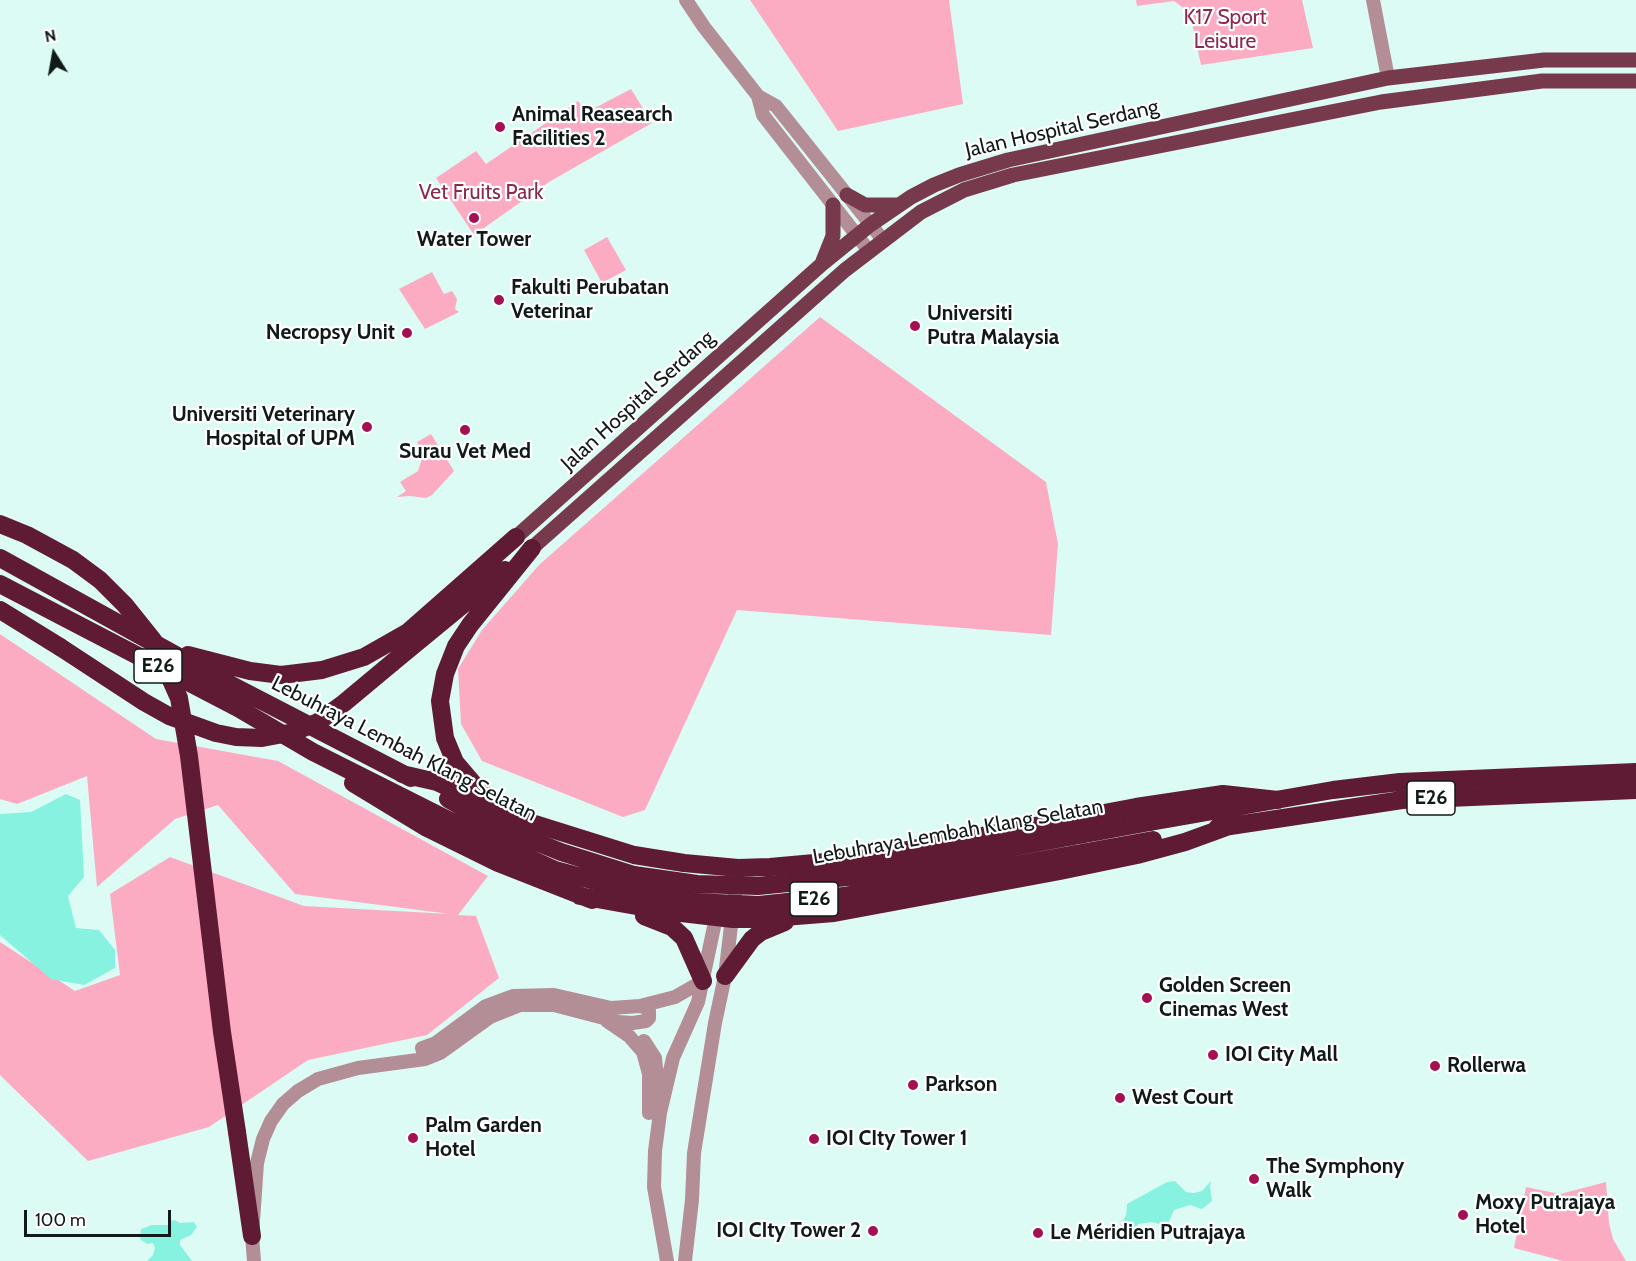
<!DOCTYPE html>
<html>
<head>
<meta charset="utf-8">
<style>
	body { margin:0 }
	#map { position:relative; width:1636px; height:1261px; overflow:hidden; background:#ddfbf5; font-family:Cabin,sans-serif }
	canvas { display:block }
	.north { position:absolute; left:24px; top:24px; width:60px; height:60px; -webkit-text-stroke:4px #fff; paint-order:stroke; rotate:349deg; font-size:16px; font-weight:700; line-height:24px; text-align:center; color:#101b19 }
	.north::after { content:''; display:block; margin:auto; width:21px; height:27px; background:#101b19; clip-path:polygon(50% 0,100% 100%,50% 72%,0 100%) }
	.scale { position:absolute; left:24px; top:1210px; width:147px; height:27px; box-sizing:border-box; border:3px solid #101b19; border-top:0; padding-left:8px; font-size:18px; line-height:21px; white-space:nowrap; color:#101b19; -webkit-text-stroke:4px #fff; paint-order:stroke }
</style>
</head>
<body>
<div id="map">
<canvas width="1636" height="1261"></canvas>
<div class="north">N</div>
<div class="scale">100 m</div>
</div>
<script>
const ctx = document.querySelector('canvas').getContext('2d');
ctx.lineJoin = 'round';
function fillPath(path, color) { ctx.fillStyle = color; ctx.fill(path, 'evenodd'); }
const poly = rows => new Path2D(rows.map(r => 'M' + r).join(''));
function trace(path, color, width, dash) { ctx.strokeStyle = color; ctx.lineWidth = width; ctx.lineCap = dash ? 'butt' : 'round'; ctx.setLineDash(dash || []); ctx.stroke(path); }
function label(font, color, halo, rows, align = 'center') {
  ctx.font = font + ' Cabin,sans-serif'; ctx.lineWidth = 4.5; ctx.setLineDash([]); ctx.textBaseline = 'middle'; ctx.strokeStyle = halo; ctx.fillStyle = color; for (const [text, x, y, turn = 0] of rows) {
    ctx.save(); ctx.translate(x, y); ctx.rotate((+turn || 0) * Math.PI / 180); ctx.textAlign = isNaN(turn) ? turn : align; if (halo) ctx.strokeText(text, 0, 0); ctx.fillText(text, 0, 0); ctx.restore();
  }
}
fillPath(poly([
	[750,0,949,0,963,104,838,131],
	[1136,0,1302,0,1313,48,1201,65,1190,13,1174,1,1137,6],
	[631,89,652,123,549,182,474,235,436,178,476,151,486,164,578,101,587,112],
	[607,237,626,270,602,283,584,250],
	[432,272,444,294,452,291,457,299,455,309,459,312,425,329,399,289],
	[820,317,1046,482,1058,544,1051,635,737,610,645,810,623,817,482,761,461,724,458,669,482,630,539,565],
	[431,434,454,471,432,495,426,498,410,496,397,497,406,491,400,482,418,471,425,449,420,448,417,442],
	[0,634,156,739,278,761,488,876,458,915,476,916,499,978,427,1035,308,1060,209,1127,88,1161,0,1075,0,942,75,991,120,975,110,894,170,857,304,906,450,914,295,894,218,805,175,819,97,887,87,776,17,804,0,799],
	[1606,1182,1609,1223,1613,1239,1626,1261,1563,1261,1514,1248,1526,1187,1560,1194]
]), '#fcacc2');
fillPath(poly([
	[66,794,80,800,84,877,68,896,76,928,99,930,115,950,115,968,84,985,51,979,0,935,0,814,31,812],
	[1175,1181,1186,1192,1194,1193,1202,1191,1211,1181,1210,1187,1212,1201,1202,1209,1190,1205,1174,1210,1168,1224,1162,1225,1152,1222,1138,1224,1137,1235,1133,1239,1126,1240,1119,1237,1115,1229,1121,1225,1126,1215,1127,1204,1167,1182],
	[175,1220,180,1223,194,1222,197,1227,191,1235,180,1240,180,1245,192,1261,147,1261,153,1255,155,1248,153,1243,147,1244,140,1239,141,1229,152,1225,168,1225,170,1221]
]), '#87f2df');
trace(poly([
	[686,0,704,27,758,96,763,115,869,251],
	[1373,0,1388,78],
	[758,96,776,106,883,240],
	[607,1021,629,1036,643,1052,649,1074,649,1113],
	[644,1041,655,1058,659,1099],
	[425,1059,422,1048,436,1043,486,1006,513,996,554,995,611,1008,640,1006,675,997,703,981],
	[254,1261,252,1236,257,1163,263,1139,271,1121,283,1104,298,1091,318,1079,358,1068,425,1059,440,1053,490,1017,520,1005,554,1005,619,1022,633,1023,646,1021,649,1018,649,1011,647,1008,640,1006],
	[667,1261,654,1187,655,1151,660,1113,673,1058,698,1002,718,908],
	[685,1261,692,1200,694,1153,715,1023,725,976,737,876]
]), '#b38e97', 14);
trace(poly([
	[847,195,865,205,898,205],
	[823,261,833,236,833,205],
	[516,537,822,264,870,225,911,197,934,185,959,175,1008,160,1388,78,1544,60,1636,60],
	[532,548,845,270,921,212,964,190,1013,175,1381,102,1542,81,1636,81]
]), '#773a4d', 15);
trace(poly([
	[0,558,208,673,411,778],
	[0,584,238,708,313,752,482,837],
	[0,610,60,647],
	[188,655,250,671,281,675,322,670,364,657,408,632,516,537],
	[392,663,505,570],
	[402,774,437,782,516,818,634,855,684,863,738,868,770,867,859,859,1136,807,1223,794,1278,800],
	[353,783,427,828,498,863,592,900],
	[448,799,490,823],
	[495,801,478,789,455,762,445,738,440,701,445,674,456,646,470,625,532,548],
	[1150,822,1333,790,1400,782,1636,772],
	[1217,828,1402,800,1636,790],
	[580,896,664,911,733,919,759,919,834,913,1060,871,1137,855,1185,842,1229,826],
	[644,916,672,927,684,938,703,981],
	[725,976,752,939,761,932,785,922],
	[237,1132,252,1236]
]), '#5f1a34', 18);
trace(poly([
	[0,524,27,535,73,560,100,580,125,605,153,640,179,698,189,756,222,1032,237,1132],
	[60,647,144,702,169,716,216,733,236,737,262,738,294,732,318,722,344,703,392,663],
	[490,823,561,852,634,875,697,884,758,886,857,876,1150,822],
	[482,837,555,870,632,891,695,902,759,905,844,896,1153,840]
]), '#5f1a34', 18);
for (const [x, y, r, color] of [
	[500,127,6,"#a31154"],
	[474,218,6,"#a31154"],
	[499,300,6,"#a31154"],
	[915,326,6,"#a31154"],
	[407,333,6,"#a31154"],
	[367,427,6,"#a31154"],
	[465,430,6,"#a31154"],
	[1147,998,6,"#a31154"],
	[1213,1055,6,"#a31154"],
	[1435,1066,6,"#a31154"],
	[913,1085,6,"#a31154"],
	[1120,1098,6,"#a31154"],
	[413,1138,6,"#a31154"],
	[814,1139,6,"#a31154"],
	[1254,1179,6,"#a31154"],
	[1463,1215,6,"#a31154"],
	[873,1231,6,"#a31154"],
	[1038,1233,6,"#a31154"]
]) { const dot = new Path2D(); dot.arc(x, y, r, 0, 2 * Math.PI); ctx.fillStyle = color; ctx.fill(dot); trace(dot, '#fff', 2); }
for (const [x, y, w] of [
	[158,666,48],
	[1431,798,48],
	[814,899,48]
]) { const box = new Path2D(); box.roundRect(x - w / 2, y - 17, w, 34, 4.5); ctx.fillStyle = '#fff'; ctx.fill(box); trace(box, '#101b19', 1.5); }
label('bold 20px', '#101b19', null, [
	["E26",158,666],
	["E26",1431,798],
	["E26",814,899]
]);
label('21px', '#8a2a4e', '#fff', [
	["K17 Sport",1225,18],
	["Leisure",1225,42],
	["Vet Fruits Park",481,193]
]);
label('bold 21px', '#101b19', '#fff', [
	["Animal Reasearch",512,115],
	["Facilities 2",512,139],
	["Water Tower",474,240,"center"],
	["Fakulti Perubatan",511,288],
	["Veterinar",511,312],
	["Universiti",927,314],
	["Putra Malaysia",927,338],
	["Necropsy Unit",395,333,"right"],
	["Universiti Veterinary",355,415,"right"],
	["Hospital of UPM",355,439,"right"],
	["Surau Vet Med",465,452,"center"],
	["Golden Screen",1159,986],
	["Cinemas West",1159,1010],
	["IOI City Mall",1225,1055],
	["Rollerwa",1447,1066],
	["Parkson",925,1085],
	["West Court",1132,1098],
	["Palm Garden",425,1126],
	["Hotel",425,1150],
	["IOI CIty Tower 1",826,1139],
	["The Symphony",1266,1167],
	["Walk",1266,1191],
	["Moxy Putrajaya",1475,1203],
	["Hotel",1475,1227],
	["IOI CIty Tower 2",861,1231,"right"],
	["Le Méridien Putrajaya",1050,1233]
], 'left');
label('21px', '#101b19', '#fff', [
	["Jalan Hospital Serdang",1062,129,-13],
	["Jalan Hospital Serdang",638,401,-42],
	["Lebuhraya Lembah Klang Selatan",404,749,27],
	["Lebuhraya Lembah Klang Selatan",958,832,-10]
]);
</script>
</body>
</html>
